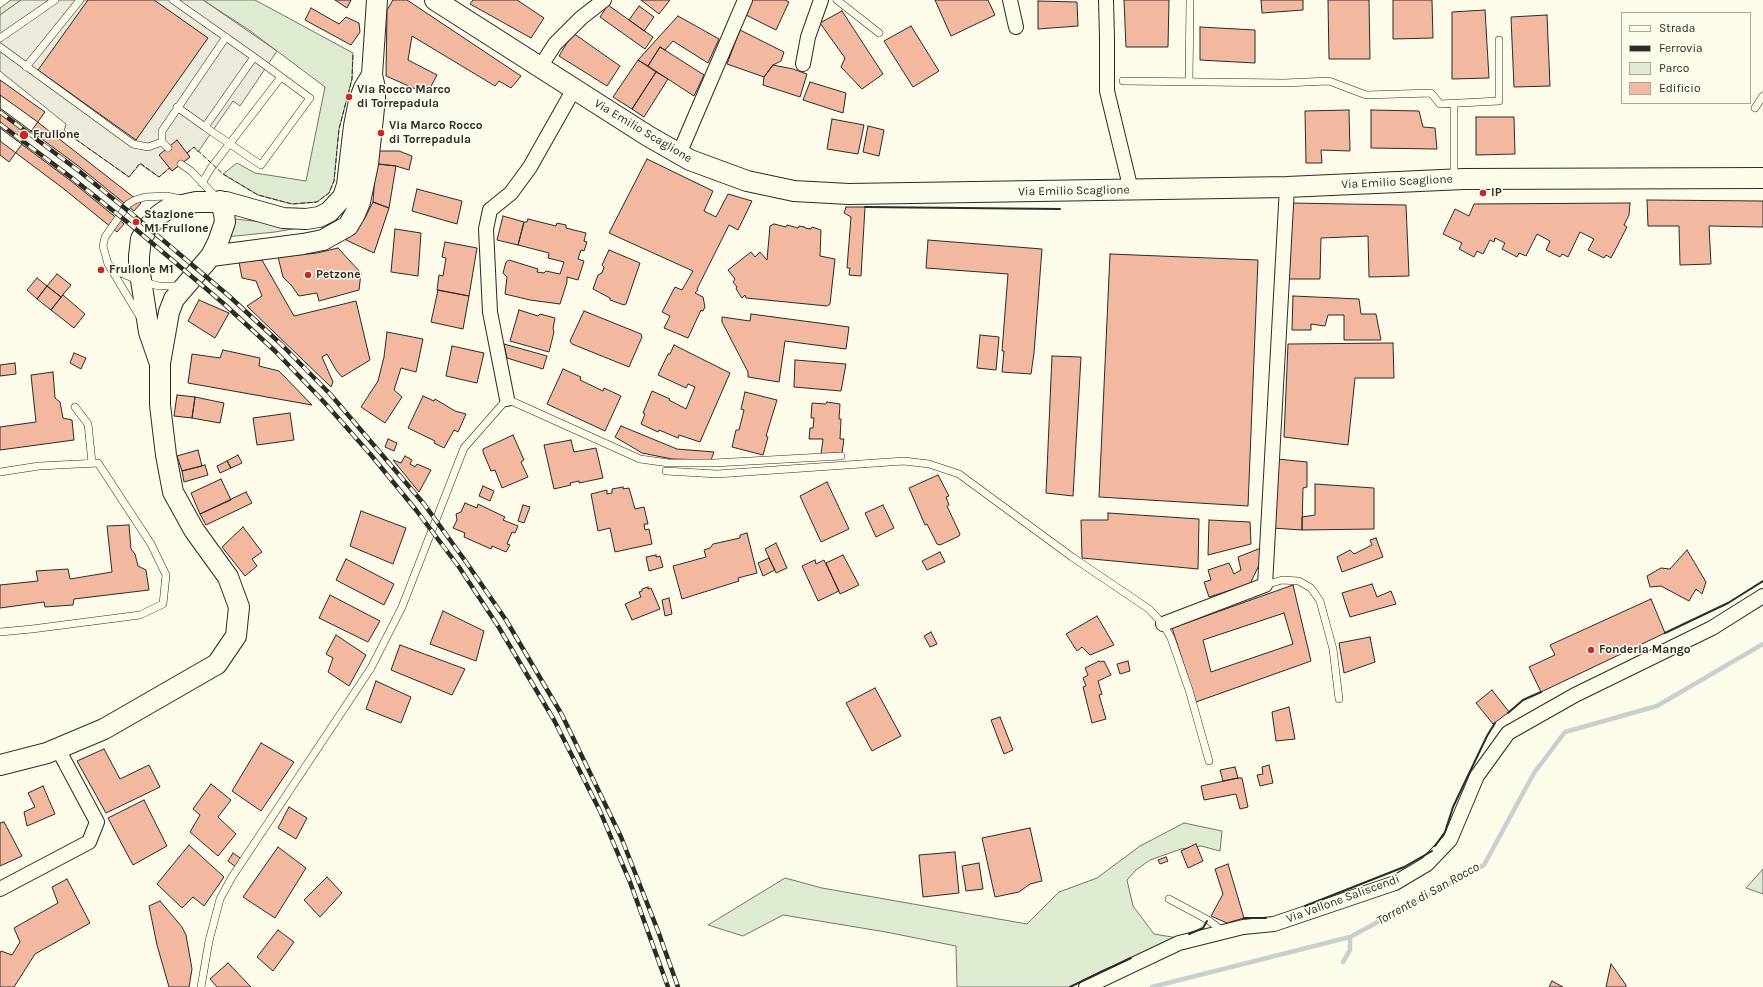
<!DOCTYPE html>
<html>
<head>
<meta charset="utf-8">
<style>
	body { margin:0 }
	#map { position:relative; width:1763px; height:987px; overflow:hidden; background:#fdfbea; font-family:Karla,sans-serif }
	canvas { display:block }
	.legend { position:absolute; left:1621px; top:12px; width:130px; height:92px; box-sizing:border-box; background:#fdfbea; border:1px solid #a9a89e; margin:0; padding:5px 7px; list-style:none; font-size:12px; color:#2b2b2b }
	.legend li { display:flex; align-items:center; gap:8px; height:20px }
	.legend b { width:20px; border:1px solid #a9a89e }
</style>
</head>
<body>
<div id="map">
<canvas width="1763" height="987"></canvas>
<ul class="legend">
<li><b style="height:5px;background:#fdfbea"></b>Strada</li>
<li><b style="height:5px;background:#2b2b2b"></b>Ferrovia</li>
<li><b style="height:11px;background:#deebd1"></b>Parco</li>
<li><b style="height:11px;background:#f2b8a0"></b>Edificio</li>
</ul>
</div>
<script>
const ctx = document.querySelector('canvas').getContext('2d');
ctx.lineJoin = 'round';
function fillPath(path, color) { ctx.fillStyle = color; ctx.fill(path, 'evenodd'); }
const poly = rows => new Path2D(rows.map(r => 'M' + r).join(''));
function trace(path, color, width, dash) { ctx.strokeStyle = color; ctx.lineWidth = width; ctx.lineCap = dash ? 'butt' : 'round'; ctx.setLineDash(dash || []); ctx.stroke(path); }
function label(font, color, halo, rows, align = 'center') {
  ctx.font = font + ' Karla,sans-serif'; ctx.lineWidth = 3; ctx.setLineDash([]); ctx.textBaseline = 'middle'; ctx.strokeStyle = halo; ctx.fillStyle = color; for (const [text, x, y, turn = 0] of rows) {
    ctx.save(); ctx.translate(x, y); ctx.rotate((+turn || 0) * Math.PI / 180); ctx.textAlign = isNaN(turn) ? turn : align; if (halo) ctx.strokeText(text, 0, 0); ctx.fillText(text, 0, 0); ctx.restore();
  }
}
const green = poly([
	[11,0,21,0,0,15,0,8,11,0],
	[203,0,255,0,353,53,352,79,339,129,334,181,329,193,317,202,292,204,258,195,223,174,237,163,255,173,306,181,325,87,249,30,203,0],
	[235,219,291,225,311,226,275,232,226,237,235,219],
	[1184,823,1222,831,1220,851,1201,846,1181,849,1150,860,1136,870,1127,880,1133,906,1154,934,1178,938,1101,971,1070,987,957,987,956,946,886,932,783,915,743,936,708,925,785,878,822,888,1027,924,1059,892,1097,878,1140,846,1184,823],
	[1763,869,1763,894,1746,888,1763,869]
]);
fillPath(green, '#deebd1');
trace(green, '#74746e', 1);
const parking = poly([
	[21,0,203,0,277,51,240,106,233,101,198,152,194,147,187,153,190,157,172,171,169,168,159,177,140,164,129,177,64,131,66,124,0,71,0,15,21,0]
]);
fillPath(parking, '#eceadb');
trace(parking, '#74746e', 1);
trace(poly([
	[1343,962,1350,950,1350,937],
	[1152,987,1350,937,1484,865,1534,773,1565,732,1657,706,1763,644]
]), '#c7d0d0', 4.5);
const building = poly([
	[88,0,154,0,208,38,136,140,38,70,88,0],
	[335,0,351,0,347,8,335,0],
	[393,0,407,0,521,76,511,88,499,81,495,86,412,36,408,60,437,75,427,94,386,76,387,10,393,0],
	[473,0,517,0,544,18,531,38,470,4,473,0],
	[641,0,670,0,659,14,641,0],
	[749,0,785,0,789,2,776,30,744,14,749,0],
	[935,0,988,0,995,15,951,36,935,0],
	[1124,0,1169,0,1168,47,1126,47,1124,0],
	[1261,0,1303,0,1303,10,1262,13,1261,0],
	[1328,0,1369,0,1370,59,1329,59,1328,0],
	[1393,0,1432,0,1433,38,1393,39,1393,0],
	[1038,1,1077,2,1078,26,1038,29,1038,1],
	[608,5,653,37,645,49,600,17,608,5],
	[639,6,654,17,644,31,629,20,639,6],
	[311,8,339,24,346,17,359,23,360,32,351,45,305,20,311,8],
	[1485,10,1489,78,1452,79,1452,12,1485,10],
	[842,11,883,74,862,89,841,67,845,58,820,23,842,11],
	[1547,15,1550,86,1514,87,1511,17,1547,15],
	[678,16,719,39,708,63,673,41,665,50,660,47,648,66,638,60,678,16],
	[911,26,939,71,913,87,884,41,911,26],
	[1200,27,1255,30,1255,63,1200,60,1200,27],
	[740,30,784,52,781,61,773,65,764,77,727,64,740,30],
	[573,33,620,66,607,86,559,56,573,33],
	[660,47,704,75,694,96,648,66,660,47],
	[638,60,656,72,632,109,613,97,638,60],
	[773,65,793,69,807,74,800,97,763,85,764,77,773,65],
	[656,72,668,79,644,117,632,109,656,72],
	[0,80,45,112,9,162,0,155,0,80],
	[810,82,846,93,843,113,803,100,810,82],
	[0,95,35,120,141,203,134,211,81,168,0,108,0,95],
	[1349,110,1350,151,1321,150,1322,163,1306,163,1305,111,1349,110],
	[1371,110,1419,111,1423,127,1435,128,1437,149,1371,148,1371,110],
	[1476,117,1514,117,1515,154,1476,155,1476,117],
	[832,119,864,125,858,154,827,149,832,119],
	[868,126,884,130,879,156,863,152,868,126],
	[0,128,71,181,124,224,117,232,64,189,0,141,0,128],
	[177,140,190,157,172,171,159,155,177,140],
	[379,151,399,151,412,156,409,170,396,166,378,164,379,151],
	[647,159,713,191,704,211,716,217,728,194,752,201,738,230,729,225,697,289,698,290,695,293,703,297,705,307,703,311,701,310,688,338,664,328,670,316,662,312,675,287,682,290,693,271,609,233,647,159],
	[378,164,396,166,389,208,373,202,375,174,378,164],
	[417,189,462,201,457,224,412,211,417,189],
	[1647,200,1763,201,1763,227,1709,226,1711,264,1680,265,1679,226,1648,226,1647,200],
	[373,202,389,208,374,253,346,240,365,218,373,202],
	[1289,203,1406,205,1409,276,1369,277,1368,236,1321,238,1320,279,1289,279,1289,203],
	[1630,203,1629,215,1624,225,1627,227,1611,258,1606,255,1604,258,1588,250,1594,239,1580,232,1568,257,1562,254,1560,257,1546,250,1550,241,1537,234,1526,256,1519,253,1517,257,1502,249,1505,243,1495,238,1494,242,1490,240,1483,254,1477,251,1474,257,1459,249,1462,243,1443,234,1455,209,1469,216,1474,204,1630,203],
	[846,207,865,207,861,276,849,275,850,268,847,268,851,217,844,213,846,207],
	[503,216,524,222,518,245,497,240,503,216],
	[528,219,556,226,557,223,566,225,566,228,586,233,584,241,587,242,584,251,581,250,578,259,584,261,578,280,567,277,567,282,560,304,530,300,505,294,507,277,503,273,506,262,509,260,538,269,537,272,544,273,546,271,560,274,564,262,548,258,549,253,518,245,524,222,527,222,528,219],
	[774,224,786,227,787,225,798,228,799,226,805,227,805,228,811,229,812,227,821,230,820,256,835,259,830,304,827,306,746,298,745,295,742,298,736,289,737,287,733,282,735,279,728,270,751,252,755,257,760,252,767,260,770,226,774,224],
	[395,229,421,233,418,276,391,272,395,229],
	[928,240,1042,249,1034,353,1031,374,1002,372,1004,351,1002,351,1008,274,926,268,928,240],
	[445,242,477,248,469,296,437,290,439,275,443,276,446,258,442,257,445,242],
	[338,248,361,273,359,290,319,301,317,293,299,296,291,285,283,277,278,257,317,253,338,248],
	[609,250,640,263,626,304,624,305,610,300,610,298,593,289,598,275,602,273,604,267,602,265,609,250],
	[1110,254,1258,260,1248,506,1099,497,1110,254],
	[262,260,294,316,356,301,370,360,342,377,336,370,327,354,322,357,333,382,331,387,247,306,262,296,256,281,242,278,239,262,262,260],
	[57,274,71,285,61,297,47,286,57,274],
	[37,278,47,286,37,299,27,290,37,278],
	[47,286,61,297,51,310,37,299,47,286],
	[438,290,469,296,463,329,431,322,438,290],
	[63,295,85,314,74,328,51,310,63,295],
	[1293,296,1359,299,1361,314,1376,314,1381,340,1344,340,1344,315,1328,315,1325,326,1311,324,1311,330,1292,330,1293,296],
	[199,300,229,313,215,338,188,321,199,300],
	[519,310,538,316,540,314,555,318,553,329,554,332,549,352,510,341,519,310],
	[584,311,641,334,642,337,629,367,572,344,570,341,584,311],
	[751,314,849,327,846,349,785,341,779,382,748,377,748,372,722,322,722,317,750,321,751,314],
	[387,332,423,339,416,372,401,368,394,390,402,397,385,423,361,407,378,381,384,357,387,332],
	[980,335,999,337,996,370,977,368,980,335],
	[1393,343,1394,378,1355,378,1348,445,1284,437,1288,344,1393,343],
	[504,344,547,356,543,369,507,358,504,344],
	[674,345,730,373,700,442,679,435,678,438,659,430,658,432,641,424,645,414,643,413,652,391,670,399,669,400,686,409,695,387,688,384,686,388,658,375,668,354,670,354,674,345],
	[452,346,484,353,477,383,446,376,452,346],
	[223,350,260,358,259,366,279,371,312,405,188,383,192,354,220,358,223,350],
	[74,353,86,358,81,369,70,363,74,353],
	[1052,356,1081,357,1073,496,1046,493,1052,356],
	[795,360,846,364,841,391,794,387,795,360],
	[15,363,16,374,0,376,0,365,15,363],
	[563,369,581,377,580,380,603,391,604,388,621,396,605,431,547,404,563,369],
	[53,372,55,398,60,402,63,418,72,420,74,440,0,450,0,427,36,422,31,375,53,372],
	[745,392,777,400,766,436,768,437,763,455,732,447,736,430,739,430,744,410,741,409,745,392],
	[177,395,195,397,192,418,174,416,177,395],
	[423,396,434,401,435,399,455,411,466,414,458,432,454,430,444,448,434,443,435,441,408,428,423,396],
	[195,397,224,403,220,423,192,418,195,397],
	[827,402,840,404,839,419,841,419,840,439,844,439,842,453,821,454,823,439,809,439,810,428,813,428,814,418,811,418,812,403,826,404,827,402],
	[290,413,294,440,257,445,253,418,290,413],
	[621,426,677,449,714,452,711,460,672,459,642,453,615,437,621,426],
	[513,435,524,460,521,462,528,477,502,488,495,470,491,471,483,452,483,449,513,435],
	[388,439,397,443,394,451,385,447,388,439],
	[571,440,574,452,596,448,603,478,579,483,579,481,570,483,571,485,554,489,544,445,571,440],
	[198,450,202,466,182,471,177,456,198,450],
	[238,455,242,463,231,468,227,461,238,455],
	[405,456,412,460,410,464,415,467,417,464,431,470,419,492,393,460,401,463,405,456],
	[1277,459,1307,462,1307,487,1303,488,1302,530,1272,528,1277,459],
	[227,461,231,468,220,473,217,466,227,461],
	[205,465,208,475,184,482,182,471,205,465],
	[938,475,949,496,946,497,949,505,947,506,960,534,959,536,940,545,937,544,927,524,925,525,909,488,938,475],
	[221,479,231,500,200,514,191,493,221,479],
	[827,482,849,529,821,542,800,496,827,482],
	[1315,484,1374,488,1374,529,1302,530,1302,517,1315,515,1315,484],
	[483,486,494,491,490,501,479,496,483,486],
	[623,487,623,489,629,488,635,509,644,507,648,524,644,524,645,530,649,529,652,544,615,552,610,528,598,531,591,494,607,490,607,494,612,493,612,489,623,487],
	[246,492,252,503,206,525,200,514,246,492],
	[465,503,477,508,478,504,505,517,503,520,518,526,515,533,512,532,507,544,510,545,506,552,492,546,491,549,464,537,465,533,453,528,457,520,456,514,461,512,465,503],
	[523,505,530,507,524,523,518,521,523,505],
	[883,505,894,528,876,537,865,513,883,505],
	[361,511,406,528,393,564,350,546,361,511],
	[1108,513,1199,519,1198,569,1082,558,1081,520,1108,520,1108,513],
	[1209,520,1250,522,1251,544,1208,555,1209,520],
	[129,525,131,549,135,554,138,566,146,570,149,590,74,599,73,605,45,607,44,602,0,608,0,585,38,581,36,571,68,569,70,579,112,572,107,526,129,525],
	[243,527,262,552,252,559,257,566,245,576,222,547,243,527],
	[747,533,757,573,738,578,739,581,682,599,673,566,706,557,704,550,710,548,713,544,740,538,740,535,747,533],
	[1376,538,1383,557,1342,572,1337,557,1350,550,1354,554,1372,545,1370,540,1376,538],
	[776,543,787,568,776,573,765,549,776,543],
	[1261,548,1260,563,1250,584,1209,597,1204,582,1211,580,1208,570,1229,563,1234,574,1241,570,1238,557,1261,548],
	[1687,550,1706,582,1702,594,1696,589,1689,601,1661,586,1650,587,1647,576,1661,568,1670,569,1687,550],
	[940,552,945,562,927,570,922,561,940,552],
	[656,555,656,557,660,556,663,567,649,571,646,557,656,555],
	[843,555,859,585,840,594,826,563,843,555],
	[769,558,775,570,763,576,758,563,769,558],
	[346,559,394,584,384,605,336,580,346,559],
	[815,560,816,564,824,560,839,591,818,601,802,566,815,560],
	[1372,584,1377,597,1391,591,1396,604,1350,617,1342,593,1372,584],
	[1293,585,1311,661,1196,702,1172,628,1293,585],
	[1284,613,1293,644,1211,672,1203,640,1284,613],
	[648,587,648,589,651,588,660,609,632,620,625,604,641,597,639,592,642,591,642,589,648,587],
	[330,595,380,621,368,642,319,618,330,595],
	[669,598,672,614,665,616,662,600,669,598],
	[1651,599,1665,633,1541,692,1529,667,1555,655,1550,645,1651,599],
	[443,611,484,631,476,661,430,644,443,611],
	[1097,616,1114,645,1090,655,1082,647,1077,651,1066,634,1097,616],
	[931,632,937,644,930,647,924,636,931,632],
	[336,635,366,655,349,686,328,672,333,658,326,654,336,635],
	[1370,637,1375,662,1344,673,1339,643,1370,637],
	[400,645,465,669,452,695,391,670,400,645],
	[1099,661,1100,662,1104,661,1111,675,1098,681,1102,694,1099,695,1106,719,1092,723,1083,687,1086,686,1083,678,1088,675,1085,668,1099,661],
	[1128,661,1130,671,1120,674,1117,664,1128,661],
	[376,681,411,697,401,723,366,709,376,681],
	[875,688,901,736,872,751,846,703,875,688],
	[1492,690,1509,712,1493,724,1476,703,1492,690],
	[1289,707,1295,739,1276,741,1272,712,1289,707],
	[1000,717,1013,750,1004,754,991,720,1000,717],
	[261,743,294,762,261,811,232,791,261,743],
	[104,749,120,779,149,765,160,787,106,813,77,761,104,749],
	[1269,765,1273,783,1260,786,1257,775,1263,774,1262,767,1269,765],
	[1235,767,1238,778,1223,781,1220,770,1235,767],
	[1238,778,1242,778,1248,807,1240,809,1236,794,1204,800,1201,786,1238,778],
	[211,784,231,800,218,817,236,834,218,856,190,832,200,815,193,809,211,784],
	[43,786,55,814,27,826,24,812,35,807,28,793,43,786],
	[144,800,167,846,133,865,108,818,144,800],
	[289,807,307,818,296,839,278,828,289,807],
	[4,822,22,856,0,866,0,823,4,822],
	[1030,828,1042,881,1030,884,1019,892,995,897,982,838,1030,828],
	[1196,844,1203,861,1188,868,1181,851,1196,844],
	[189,845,224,877,204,906,193,897,182,908,157,884,189,845],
	[278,847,306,868,275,918,243,897,278,847],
	[955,852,959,893,923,897,919,855,955,852],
	[233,853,243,860,237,868,228,861,233,853],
	[1166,857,1168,861,1160,864,1158,860,1166,857],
	[979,863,983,889,966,891,962,866,979,863],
	[1228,864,1244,918,1227,923,1211,916,1223,894,1215,869,1228,864],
	[327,877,342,893,320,917,304,900,327,877],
	[67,879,90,923,35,954,14,987,0,987,0,953,1,951,12,955,20,942,14,928,58,903,52,887,67,879],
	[160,901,182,927,186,935,192,969,189,987,169,987,157,945,149,906,160,901],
	[278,930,294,942,273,971,257,957,278,930],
	[228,963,251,987,217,987,210,979,228,963],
	[1611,964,1626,985,1626,987,1606,987,1611,964],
	[1552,981,1563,987,1549,987,1552,981]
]);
fillPath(building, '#f2b8a0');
trace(building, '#2b2b2b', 1);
const lane = poly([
	[173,0,254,57,205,127,177,107],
	[837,0,879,33],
	[0,38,55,0],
	[0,47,133,144,148,147,162,142],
	[26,67,80,0],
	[1123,81,1284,83,1329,81,1366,95,1431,93,1440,104,1499,101,1499,40],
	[1189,82,1190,0],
	[1755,108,1763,96],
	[205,127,261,165,310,98,254,57],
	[168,148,162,142,162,131,226,37],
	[181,164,191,171,217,198],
	[1454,177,1454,104],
	[202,183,211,168,281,77],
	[109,265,121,273,140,281,159,286,180,286],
	[140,317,108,264,103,246,105,237,128,204,135,200,145,197,167,196,180,199],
	[75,407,88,424,92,463],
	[666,471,717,474,904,461,929,464,959,474,1072,557,1149,609,1163,624,1171,638,1189,690,1209,761],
	[0,472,39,466,98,463,151,544,166,575,163,604,140,615,32,629,0,632],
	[1265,585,1282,580,1299,581,1311,588,1320,601,1333,649,1339,699],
	[1169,899,1208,920,1224,932],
	[201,987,209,941,220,899,232,877,371,668,402,607,464,448,507,399,640,459,669,463,714,463,841,456]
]);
const street = poly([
	[1010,0,1016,27],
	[1106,0,1107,37,1107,91,1131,190],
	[803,64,808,37,821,0],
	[540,67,555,44,581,18,604,0],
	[679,154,745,0],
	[507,399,490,312,486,229,490,210,511,193,530,167,574,89],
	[1163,624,1265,585,1287,187],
	[0,889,89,842,97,822,58,749],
	[1086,987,1179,943,1243,927,1274,924,1395,883,1427,864,1450,840,1477,776,1508,733,1575,695,1712,628,1763,596]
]);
const secondary = poly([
	[435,0,648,136,690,160,747,181,794,191,849,194,1287,187,1464,179,1763,178],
	[211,256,218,242,225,222,224,213,220,201],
	[159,361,149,332,139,267,139,256,141,239,150,225,159,215,169,208,196,202,226,202,283,218,306,219,319,217,329,212,343,197,347,185,354,126,359,101,364,88,372,75],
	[0,765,47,753,104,729,217,664,236,636,239,607,228,577,194,530,173,492,166,455,160,405,160,363,169,312,174,299,211,256,303,244,323,240,348,226,355,214,360,202,368,164,375,99,375,88,372,75,377,0]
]);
trace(lane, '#2b2b2b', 8);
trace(street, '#2b2b2b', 16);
trace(secondary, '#2b2b2b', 22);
trace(lane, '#fdfbea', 7);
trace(street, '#fdfbea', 14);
trace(secondary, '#fdfbea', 20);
const rail = poly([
	[0,112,79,171,132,214,229,296,281,344,331,395,424,504,466,562,506,620,562,715,621,837,658,931,678,987],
	[0,124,72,178,126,221,223,303,275,351,324,402,371,455,416,510,459,567,498,626,554,720,600,811,613,842,630,882,668,987]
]);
trace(rail, '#2b2b2b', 4.5);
trace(rail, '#fdfbea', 3, [9]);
trace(poly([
	[64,131,129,177,140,163,159,177,170,168],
	[187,153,194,147,223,174,258,195,292,204,317,202,329,193,334,181,339,129,352,79,353,53]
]), '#2b2b2b', 1, [5, 2]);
trace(poly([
	[865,207,1060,209],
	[1665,633,1728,603,1763,581],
	[1508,713,1523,700,1541,692],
	[1435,846,1445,832,1453,807,1487,736,1495,723],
	[1305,906,1404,867,1432,851],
	[1244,918,1266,918],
	[1189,934,1203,928,1207,921],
	[1070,987,1131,958]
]), '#2b2b2b', 2);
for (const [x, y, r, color] of [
	[349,97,4,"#c62828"],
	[381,133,4,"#c62828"],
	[24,135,5,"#c62828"],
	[1483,193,4,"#c62828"],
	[136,222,4,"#c62828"],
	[101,270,4,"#c62828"],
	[308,275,4,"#c62828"],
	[1591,650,4,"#c62828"]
]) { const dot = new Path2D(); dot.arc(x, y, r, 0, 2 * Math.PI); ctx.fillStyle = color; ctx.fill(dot); trace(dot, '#fdfbea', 1.5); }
label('bold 12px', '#2b2b2b', '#fdfbea', [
	["Via Rocco Marco",357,90],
	["di Torrepadula",357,104],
	["Via Marco Rocco",389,126],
	["di Torrepadula",389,140],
	["Frullone",33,135],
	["IP",1491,193],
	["Stazione",144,215],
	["M1 Frullone",144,229],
	["Frullone M1",109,270],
	["Petzone",316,275],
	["Fonderia Mango",1599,650]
], 'left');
label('12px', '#2b2b2b', '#fdfbea', [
	["Via Emilio Scaglione",643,131,31],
	["Via Emilio Scaglione",1397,182,-3],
	["Via Emilio Scaglione",1074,191,-1],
	["Via Vallone Saliscendi",1343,899,-20]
]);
label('italic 13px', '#2b2b2b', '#fdfbea', [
	["Torrente di San Rocco",1428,894,-29]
]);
</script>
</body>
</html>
